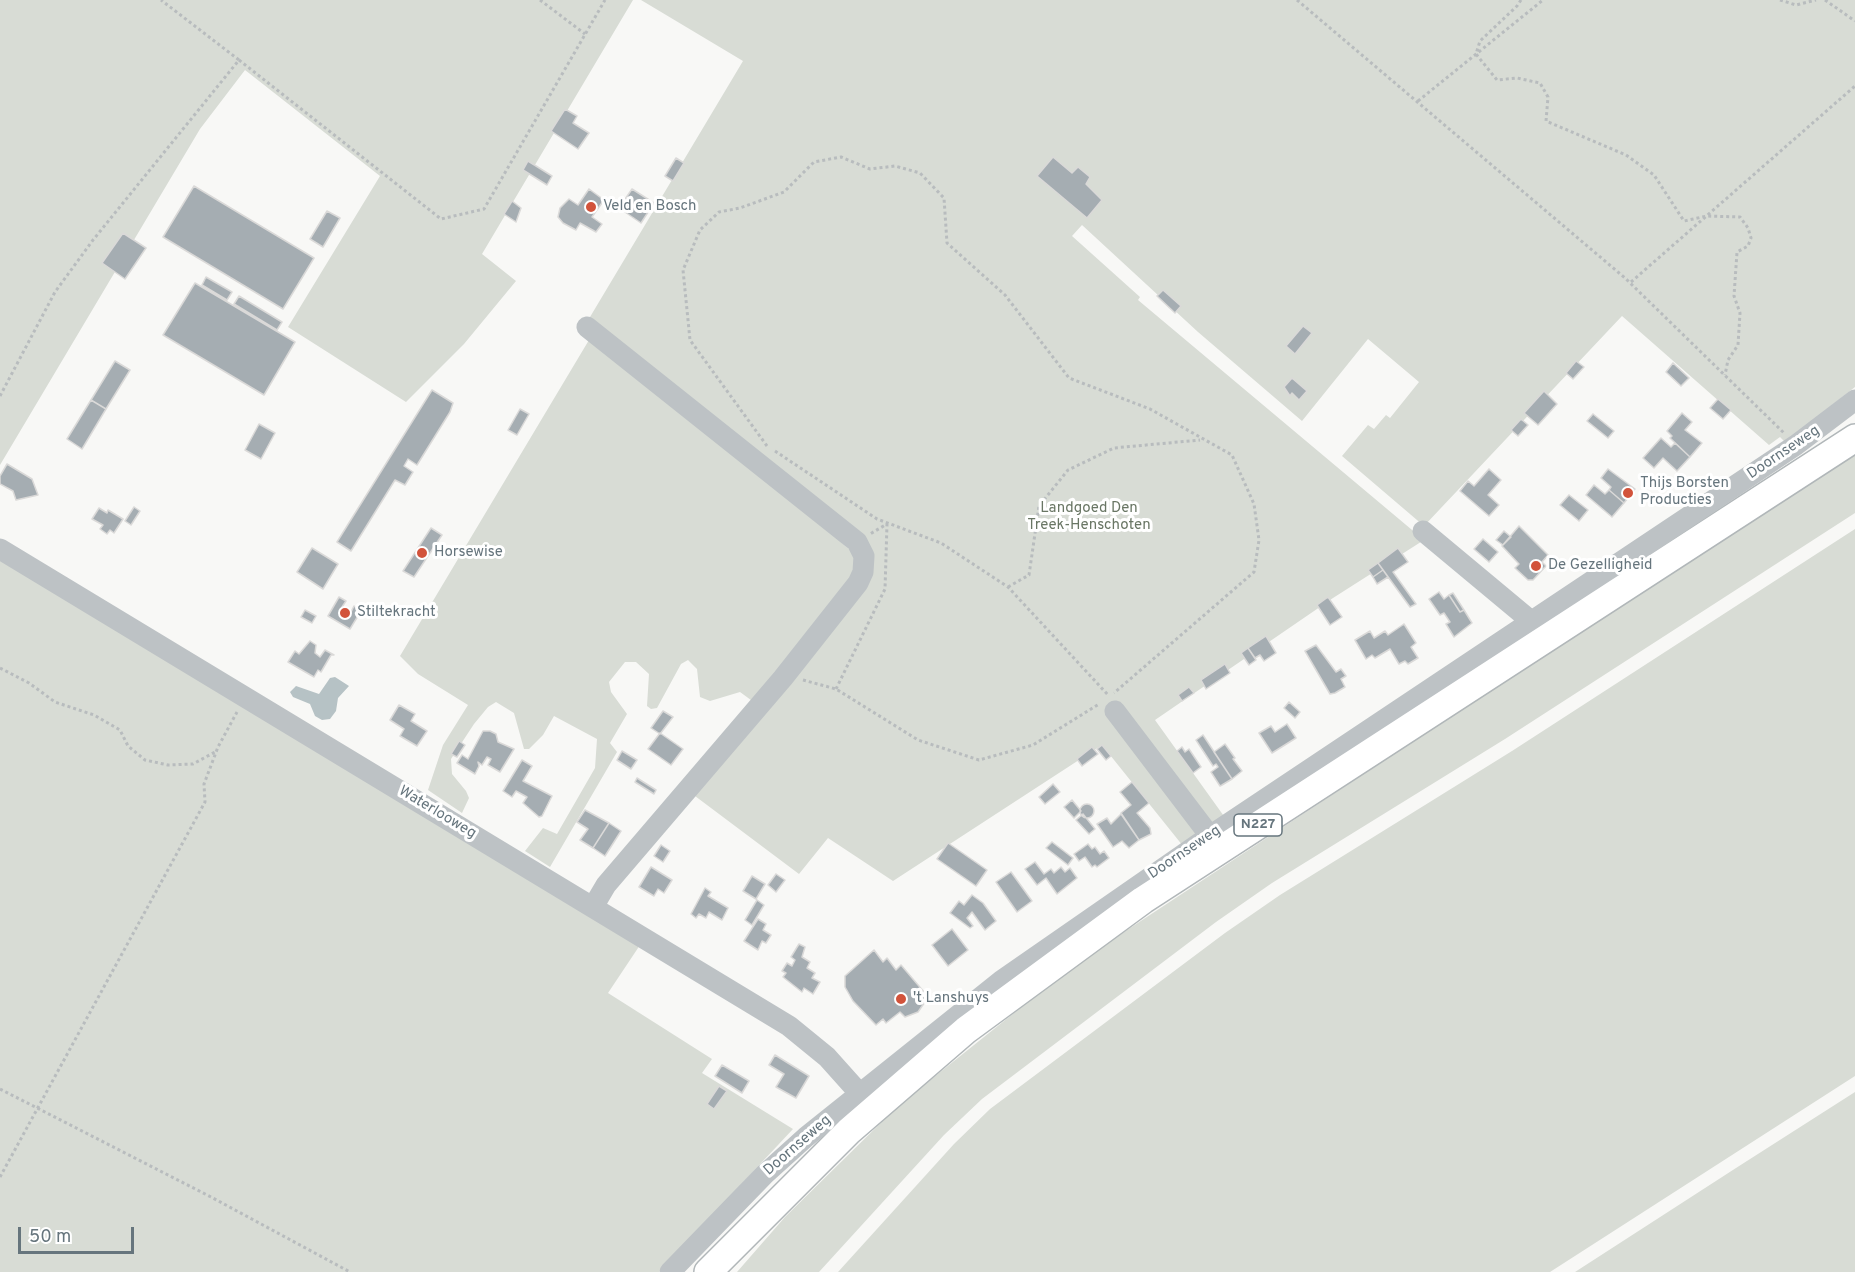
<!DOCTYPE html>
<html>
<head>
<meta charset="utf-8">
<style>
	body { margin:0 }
	#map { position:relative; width:1855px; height:1272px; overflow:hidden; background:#f8f8f6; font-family:Overpass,sans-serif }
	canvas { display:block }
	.scale { position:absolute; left:18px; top:1227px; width:116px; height:27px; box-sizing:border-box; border:3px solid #66757d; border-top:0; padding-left:8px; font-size:18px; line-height:21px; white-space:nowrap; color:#66757d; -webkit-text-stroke:4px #fff; paint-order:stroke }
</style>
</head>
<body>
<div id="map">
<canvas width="1855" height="1272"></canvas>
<div class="scale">50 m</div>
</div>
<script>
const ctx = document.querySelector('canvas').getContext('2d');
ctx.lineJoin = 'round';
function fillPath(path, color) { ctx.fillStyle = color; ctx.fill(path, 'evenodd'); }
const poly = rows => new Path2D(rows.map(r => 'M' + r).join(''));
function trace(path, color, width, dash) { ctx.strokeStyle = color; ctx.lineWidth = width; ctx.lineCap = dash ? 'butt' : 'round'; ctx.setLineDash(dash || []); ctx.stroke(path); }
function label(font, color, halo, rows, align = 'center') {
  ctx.font = font + ' Overpass,sans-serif'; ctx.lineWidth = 6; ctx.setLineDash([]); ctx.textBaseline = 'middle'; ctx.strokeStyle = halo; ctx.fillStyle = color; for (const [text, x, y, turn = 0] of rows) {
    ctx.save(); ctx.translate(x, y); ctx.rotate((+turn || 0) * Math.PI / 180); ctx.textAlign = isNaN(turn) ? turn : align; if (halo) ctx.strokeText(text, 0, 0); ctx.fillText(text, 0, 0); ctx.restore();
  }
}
fillPath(poly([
	[0,0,633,0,482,254,516,281,464,344,406,402,288,327,380,176,245,70,200,129,0,465],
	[641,0,1855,0,1855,387,1785,442,1780,437,1769,445,1622,316,1424,526,1342,456,1368,425,1374,429,1386,415,1390,418,1419,382,1368,339,1302,421,1198,332,1082,225,1072,236,1140,297,1138,300,1424,540,1333,598,1155,720,1226,819,1183,846,1102,745,893,881,828,838,799,874,695,796,870,568,590,317,743,61],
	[589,340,849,546,860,565,755,703,740,692,710,701,700,697,697,669,688,660,681,664,657,708,651,709,647,706,649,674,636,662,625,662,609,682,611,692,627,714,610,743,617,752,550,867,525,851,543,828,557,834,595,768,597,739,554,716,543,735,529,749,524,749,514,713,496,702,488,707,474,724,451,759,452,774,466,791,469,798,462,813,428,790,443,745,468,705,418,674,400,656],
	[1855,454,1855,513,1505,739,1272,883,1216,922,982,1099,944,1135,819,1272,737,1272,785,1217,899,1105,1019,1009,1115,938,1650,585],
	[1855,529,1855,1076,1550,1272,838,1272,954,1144,990,1109,1225,933,1280,895,1512,751],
	[0,558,640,945,608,993,712,1059,702,1073,793,1129,659,1272,0,1272],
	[1855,1092,1855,1272,1575,1272,1736,1168]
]), '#d8dcd5');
fillPath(poly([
	[335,677,349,686,338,698,336,711,330,719,322,720,315,716,310,704,293,697,290,692,296,686,319,694,330,678]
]), '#b6c2c5');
const building = poly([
	[565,109,577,116,573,123,589,133,578,149,551,131,565,109],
	[1053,157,1072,173,1078,167,1090,177,1086,184,1102,200,1087,218,1037,176,1053,157],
	[676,158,684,163,673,181,665,176,676,158],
	[528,161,552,176,547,185,523,170,528,161],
	[194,186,314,258,283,309,163,237,194,186],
	[589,189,604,200,592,217,602,224,596,232,580,223,576,230,563,223,558,217,560,208,569,199,578,205,589,189],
	[632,189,654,203,641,223,619,208,632,189],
	[512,201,521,208,516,222,504,214,512,201],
	[327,211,340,218,323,247,310,239,327,211],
	[123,233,146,248,125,279,102,263,123,233],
	[206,277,232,292,227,300,202,285,206,277],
	[195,283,295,342,264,395,163,335,195,283],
	[1163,290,1181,306,1175,313,1157,296,1163,290],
	[239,296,282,322,277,330,234,304,239,296],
	[1303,326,1312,333,1295,354,1286,346,1303,326],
	[115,361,130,370,106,409,91,400,115,361],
	[1576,361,1584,367,1573,379,1566,373,1576,361],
	[1673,363,1689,378,1681,386,1666,372,1673,363],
	[1292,378,1307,391,1299,400,1292,393,1290,396,1284,387,1292,378],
	[432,390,453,403,450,412,417,465,408,459,404,466,413,472,405,485,395,480,351,551,337,542,432,390],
	[1544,391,1557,404,1538,425,1524,413,1544,391],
	[1718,399,1731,410,1723,419,1710,408,1718,399],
	[91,400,106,409,82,449,67,439,91,400],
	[520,409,529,414,517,435,508,430,520,409],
	[1682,413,1692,422,1685,430,1702,443,1690,457,1670,438,1672,436,1667,431,1682,413],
	[1593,414,1614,431,1608,438,1587,421,1593,414],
	[1521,419,1528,425,1518,436,1511,430,1521,419],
	[259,424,275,433,261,459,245,450,259,424],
	[1661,438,1671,447,1675,443,1690,457,1677,471,1663,458,1654,468,1643,458,1661,438],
	[7,464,32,479,38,495,16,500,13,491,0,484,0,476,7,464],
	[1489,469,1501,480,1488,495,1499,505,1489,516,1460,491,1468,481,1474,486,1489,469],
	[1608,469,1635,489,1624,503,1609,490,1611,487,1601,478,1608,469],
	[1594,485,1605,494,1609,490,1624,503,1612,517,1586,495,1594,485],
	[1569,495,1588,510,1579,521,1560,505,1569,495],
	[134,507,140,511,131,525,125,521,134,507],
	[99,508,107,513,108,510,123,519,114,533,110,530,107,534,100,529,103,525,92,519,99,508],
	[1519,526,1548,555,1542,562,1546,566,1533,580,1528,580,1515,568,1519,564,1502,546,1519,526],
	[431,528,442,535,414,577,403,571,431,528],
	[1504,531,1511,537,1503,545,1496,540,1504,531],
	[1483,539,1498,552,1489,562,1474,549,1483,539],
	[312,548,338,564,323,589,297,572,312,548],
	[1398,548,1408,562,1393,572,1416,604,1410,607,1378,563,1398,548],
	[1378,563,1383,570,1373,577,1368,570,1378,563],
	[1383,570,1388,577,1377,584,1373,577,1383,570],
	[1439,592,1444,599,1449,595,1460,612,1464,610,1472,623,1454,637,1446,624,1450,622,1444,613,1440,615,1429,599,1439,592],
	[1453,593,1464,610,1460,612,1449,595,1453,593],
	[339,597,346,601,342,607,351,612,354,606,361,611,350,629,328,616,339,597],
	[1328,597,1342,617,1330,625,1317,605,1328,597],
	[305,610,316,616,312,623,301,617,305,610],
	[1404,624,1416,643,1411,647,1418,658,1408,664,1405,661,1399,664,1390,649,1375,658,1372,655,1366,659,1355,640,1370,631,1374,638,1385,631,1388,635,1404,624],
	[1266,636,1276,653,1264,661,1260,655,1255,658,1248,648,1266,636],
	[310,641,316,645,315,653,320,657,325,650,334,655,331,655,321,672,318,670,314,677,288,662,295,651,299,654,310,641],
	[1316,645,1336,672,1341,669,1346,676,1341,679,1345,687,1335,693,1330,694,1305,651,1316,645],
	[1248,648,1256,660,1249,665,1241,653,1248,648],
	[1225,664,1230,673,1206,689,1201,680,1225,664],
	[1189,687,1194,693,1182,701,1178,695,1189,687],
	[1289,702,1300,712,1295,718,1284,708,1289,702],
	[399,705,415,714,411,721,427,731,417,746,400,736,404,729,390,720,399,705],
	[663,711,673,717,660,734,651,728,663,711],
	[1287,724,1296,738,1272,753,1259,733,1271,726,1275,732,1287,724],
	[483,731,490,731,496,734,498,742,514,749,500,772,488,765,491,759,487,757,482,765,478,762,479,766,475,774,457,763,462,755,468,759,483,731],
	[660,733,683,749,671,765,648,749,660,733],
	[1203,735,1232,779,1222,785,1220,786,1211,772,1218,767,1216,764,1213,766,1196,740,1203,735],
	[459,741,465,745,457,757,451,754,459,741],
	[1225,744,1235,758,1233,759,1242,771,1232,779,1214,752,1225,744],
	[1102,745,1111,756,1106,760,1097,749,1102,745],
	[1092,747,1098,754,1082,766,1077,759,1092,747],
	[1182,747,1185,752,1189,749,1201,767,1193,773,1177,751,1182,747],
	[622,751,637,760,631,769,617,760,622,751],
	[522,760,532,766,523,781,552,796,542,816,539,817,523,803,527,797,516,791,512,797,503,791,522,760],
	[637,778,656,790,654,794,635,782,637,778],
	[1132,782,1149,803,1137,813,1150,828,1151,834,1139,840,1121,813,1131,805,1120,792,1132,782],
	[1053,784,1060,792,1045,804,1039,797,1053,784],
	[1072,800,1081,811,1074,818,1064,807,1072,800],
	'1080 811a7 7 0 1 1 14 0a7 7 0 1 1-14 0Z',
	[585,810,609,823,593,848,580,840,588,829,577,822,585,810],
	[1083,814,1095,829,1089,834,1076,820,1083,814],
	[1121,814,1139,840,1129,848,1122,841,1113,847,1097,824,1107,818,1111,824,1121,814],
	[609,823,621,831,605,856,593,848,609,823],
	[1052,842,1073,858,1068,865,1046,848,1052,842],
	[948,843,987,870,976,886,937,859,948,843],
	[1088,844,1092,849,1095,847,1100,854,1104,851,1109,858,1097,867,1095,865,1092,867,1085,857,1079,861,1074,854,1088,844],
	[661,845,670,851,663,862,654,856,661,845],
	[1035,862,1044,874,1051,869,1054,873,1061,867,1065,872,1070,868,1077,878,1057,894,1046,878,1037,885,1025,869,1035,862],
	[651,867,672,880,664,893,658,889,654,896,639,887,651,867],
	[1011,872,1032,901,1017,912,996,882,1011,872],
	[776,874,785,880,776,892,768,885,776,874],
	[752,876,765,884,756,899,743,891,752,876],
	[705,888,711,892,708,896,728,908,722,920,709,912,706,918,699,914,696,918,691,914,705,888],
	[972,895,983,903,996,921,985,930,972,912,967,918,973,926,970,928,950,913,959,901,964,905,972,895],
	[757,900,764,905,752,925,745,920,757,900],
	[758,919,766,924,763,930,771,935,766,943,762,941,758,950,744,941,758,919],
	[952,929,968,950,948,966,932,945,952,929],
	[799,944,805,947,802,957,810,962,807,968,815,973,812,978,820,982,813,994,804,988,802,992,783,977,786,973,782,971,787,963,792,966,795,960,791,957,799,944],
	[874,950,883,962,887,958,896,970,901,965,924,992,927,999,918,1012,905,1017,900,1012,886,1023,883,1019,876,1025,853,1001,845,987,845,976,874,950],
	[775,1055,809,1076,796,1098,776,1087,784,1074,769,1065,775,1055],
	[722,1065,749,1081,742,1093,715,1076,722,1065],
	[719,1086,727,1091,714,1109,707,1104,719,1086]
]);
fillPath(building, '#a5adb2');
trace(building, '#dad9d8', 1.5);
const major = poly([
	[708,1272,849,1131,966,1030,1143,900,1855,438]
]);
trace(major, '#b1b7b9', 30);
trace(poly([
	[540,0,585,34],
	[1297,0,1625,278,1784,433],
	[1521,0,1517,6,1480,41,1476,54,1497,80,1517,78,1540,83,1548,97,1546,121,1626,155,1654,175,1684,221,1707,216,1740,217,1748,228,1751,238,1748,246,1737,252,1734,296,1740,313,1738,345,1728,360,1725,375],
	[1780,0,1796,5,1816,0],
	[1825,0,1855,21],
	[239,60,441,219,484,209,605,0],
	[1418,101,1543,0],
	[1631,282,1855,86],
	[0,396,55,292,93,240,239,60,161,0],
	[767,446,690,340,683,270,700,230,719,212,740,208,784,192,814,162,841,157,870,169,895,166,920,173,944,198,947,243,1005,295,1069,378,1150,409,1232,455,1254,504,1259,540,1254,572,1114,693],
	[775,451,877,519,941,543,1008,587,1109,696],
	[1008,587,1029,575,1039,506,1068,470,1114,448,1200,440],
	[0,668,29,683,55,702,94,715,120,730,128,746,145,760,168,765,193,764,215,752],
	[803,680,836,689,918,740,979,760,1033,745,1099,704],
	[836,689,885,589,887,524,870,534],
	[0,1089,211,1197,350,1272],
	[0,1177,205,802,204,784,218,747,237,712]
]), '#b8bcbe', 3, [3, 3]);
trace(poly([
	[587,327,857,542,864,556,863,572,858,583,783,678,606,885,593,907],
	[1423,531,1531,621],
	[0,549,789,1026,827,1057,861,1095],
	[1115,711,1210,836],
	[670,1272,765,1174,806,1137,1001,981,1210,836,1796,445,1855,400]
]), '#bdc2c5', 21);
trace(major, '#fff', 27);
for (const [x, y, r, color] of [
	[591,207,6,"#d2533b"],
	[1628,493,6,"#d2533b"],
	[422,553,6,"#d2533b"],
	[1536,566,6,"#d2533b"],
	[345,613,6,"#d2533b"],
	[901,999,6,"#d2533b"]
]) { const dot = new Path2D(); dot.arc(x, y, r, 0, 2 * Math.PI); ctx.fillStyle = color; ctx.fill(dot); trace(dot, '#fff', 2); }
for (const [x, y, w] of [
	[1258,825,48]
]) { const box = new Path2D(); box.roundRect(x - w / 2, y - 11, w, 22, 4.5); ctx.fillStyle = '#fff'; ctx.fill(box); trace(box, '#66757d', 1.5); }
label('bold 14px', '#66757d', null, [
	["N227",1258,825]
]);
label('15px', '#66757d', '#fff', [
	["Veld en Bosch",603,207],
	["Thijs Borsten",1640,484],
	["Producties",1640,501],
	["Horsewise",434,553],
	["De Gezelligheid",1548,566],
	["Stiltekracht",357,613],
	["'t Lanshuys",913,999]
], 'left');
label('15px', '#66757d', '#fff', [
	["Doornseweg",1784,453,-34],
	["Waterlooweg",437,813,31],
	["Doornseweg",1185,853,-34],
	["Doornseweg",798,1146,-41]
]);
label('15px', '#697664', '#fff', [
	["Landgoed Den",1089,509],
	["Treek-Henschoten",1089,526]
]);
</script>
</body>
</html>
